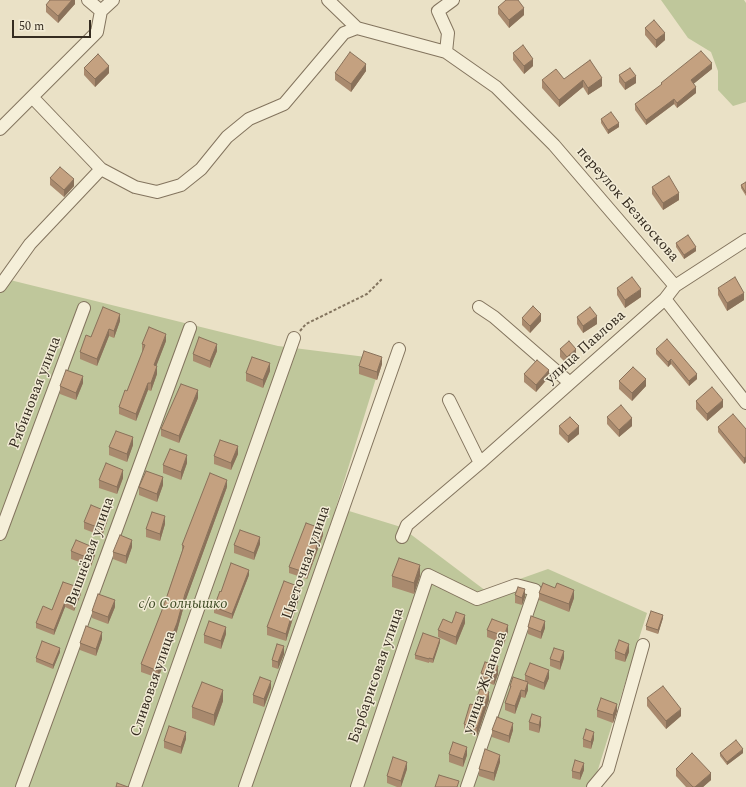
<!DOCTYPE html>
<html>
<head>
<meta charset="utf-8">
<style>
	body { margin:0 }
	#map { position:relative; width:746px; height:787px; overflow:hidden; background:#eae1c6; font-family:Spectral,serif }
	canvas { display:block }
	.scale { position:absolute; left:12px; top:20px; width:79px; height:18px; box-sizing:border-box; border:2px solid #352c20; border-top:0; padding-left:5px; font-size:12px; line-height:14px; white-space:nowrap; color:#352c20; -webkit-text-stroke:3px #f2ebd5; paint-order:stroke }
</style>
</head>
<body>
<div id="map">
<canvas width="746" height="787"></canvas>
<div class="scale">50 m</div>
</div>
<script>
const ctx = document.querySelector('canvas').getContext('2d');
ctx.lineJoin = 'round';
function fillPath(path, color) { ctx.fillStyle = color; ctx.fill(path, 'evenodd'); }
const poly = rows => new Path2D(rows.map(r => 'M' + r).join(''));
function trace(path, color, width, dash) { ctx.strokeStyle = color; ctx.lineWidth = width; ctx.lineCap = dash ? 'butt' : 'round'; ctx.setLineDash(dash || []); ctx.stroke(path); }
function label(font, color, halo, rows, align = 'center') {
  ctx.font = font + ' Spectral,serif'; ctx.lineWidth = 3; ctx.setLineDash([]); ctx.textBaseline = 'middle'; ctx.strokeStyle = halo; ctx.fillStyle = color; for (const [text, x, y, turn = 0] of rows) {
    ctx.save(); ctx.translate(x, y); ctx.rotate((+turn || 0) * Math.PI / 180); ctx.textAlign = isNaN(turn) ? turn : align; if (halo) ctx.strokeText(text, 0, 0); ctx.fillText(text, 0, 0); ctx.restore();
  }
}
fillPath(poly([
	[661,0,744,0,746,3,746,102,733,106,718,90,718,71,711,52,688,38],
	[10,280,278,346,382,359,336,507,401,527,486,591,548,569,647,613,595,779,588,787,0,787,0,291]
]), '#bfc79b');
const minor = poly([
	[88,0,101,11],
	[328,0,357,28],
	[446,52,448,33,438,11,453,0],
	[33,98,101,169,135,187,157,192,181,185,201,169,227,137,249,119,284,104,344,33,357,28,446,52,496,87,554,145,675,286],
	[0,129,97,32,101,11,113,0],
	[0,286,30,244,101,169],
	[665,299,746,403],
	[479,307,494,317,570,383],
	[449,400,480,463],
	[0,534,84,308],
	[402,537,407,525,480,463,570,383,665,299,675,286,746,240],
	[22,787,190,328],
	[135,787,294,338],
	[245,787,399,349],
	[357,787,428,575,477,599,516,585,535,590,467,787],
	[593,787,608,769,643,645]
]);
trace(minor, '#83745e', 14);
trace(poly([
	[300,331,306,324,367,294,382,279]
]), '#83745e', 2, [3, 2]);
trace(minor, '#f5efd9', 12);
fillPath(poly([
	[75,0,75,4,58,23,46,12,46,5],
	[498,7,524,15,509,28,498,14],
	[645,28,665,40,656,48,645,35],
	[513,53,533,66,524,74,513,60],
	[590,60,602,86,588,95,583,87,559,107,542,88,542,80,564,79],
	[84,68,109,73,95,87,84,75],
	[712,69,693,84,696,93,677,108,674,104,646,125,635,110,635,104,661,85,661,83],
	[366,71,351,92,335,80,335,73],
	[619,75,636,83,625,90,619,82],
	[601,119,619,127,608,134,601,123],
	[50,178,74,186,64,197,50,185],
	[746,182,746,196,741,188,741,185],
	[652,187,679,200,663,210,652,194],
	[676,243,696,251,684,259,676,247],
	[617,288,641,297,625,308,617,295],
	[718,288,744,300,727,311,718,295],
	[577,317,597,324,583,333,577,324],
	[522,318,541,321,530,333,522,325],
	[120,321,114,338,109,336,97,366,80,359,80,352,91,337],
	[166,341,156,366,157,374,151,391,148,390,136,421,119,414,119,407,127,391,143,352,142,351,142,344],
	[560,349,576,356,567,364,560,357],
	[656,349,697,379,689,386,671,364,668,367,656,354],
	[217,351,210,368,193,361,193,354],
	[382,364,377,380,359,374,359,366],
	[270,371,263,388,246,381,246,373],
	[524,374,549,377,536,392,524,382],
	[619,381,646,386,632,401,619,389],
	[83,383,76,400,60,394,60,386],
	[198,398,179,443,161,436,161,429],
	[696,401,723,407,707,421,696,409],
	[607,417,632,426,619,437,607,424],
	[559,426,579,434,568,443,559,434],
	[718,427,746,429,746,462,744,464,718,432],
	[133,445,127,462,109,455,109,447],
	[238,454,231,470,214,464,214,456],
	[187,463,181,480,163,473,163,465],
	[123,478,117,494,99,488,99,480],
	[163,485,157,502,139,495,139,487],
	[227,487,185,602,177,631,158,678,141,672,141,664,164,605,182,551,182,545],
	[108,519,102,536,84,529,84,522],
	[165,524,160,541,146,537,146,529],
	[323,535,307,579,289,573,289,567],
	[260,544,254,560,234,553,234,545],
	[132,547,126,564,113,559,113,552],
	[71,551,95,555,91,566,71,559],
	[249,575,232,619,214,613,214,607],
	[392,576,420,576,414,594,392,587],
	[63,582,81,594,74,611,65,607,54,635,36,628,36,623,52,610],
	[555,588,574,598,569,612,539,600,539,593],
	[300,595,286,641,267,635,267,627],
	[515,595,525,597,522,605,515,603],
	[115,607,108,624,92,618,92,611],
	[663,618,658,634,646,630,646,626],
	[452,623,465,623,456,645,438,637,438,630],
	[528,627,545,628,541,639,528,634],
	[487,630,508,632,504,644,487,637],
	[226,634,221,649,204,643,204,635],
	[102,639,96,656,80,650,80,643],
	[440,642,433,663,429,662,429,663,415,659,415,655],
	[615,651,629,652,625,662,615,659],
	[60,652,53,669,36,662,36,658],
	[284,654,278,669,272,667,272,660],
	[564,658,560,670,550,666,550,659],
	[481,673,498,674,494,685,481,680],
	[525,675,549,678,544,690,528,684,528,690,525,698,521,697,515,714,505,710,505,703,510,690,510,686,525,681],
	[271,688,264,707,253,703,253,695],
	[647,698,681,716,666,729,647,706],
	[489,700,477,736,464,731,464,724],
	[223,701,214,726,192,718,192,707],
	[597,710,617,711,613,723,597,717],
	[529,722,541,725,539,733,529,730],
	[492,730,513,730,509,743,492,737],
	[186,739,181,754,164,748,164,741],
	[583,739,594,739,591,749,583,747],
	[720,753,743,753,727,765,720,756],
	[449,754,467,755,463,767,449,762],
	[500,762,494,781,479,776,479,769],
	[407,769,401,787,397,787,387,783,387,776],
	[676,769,711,780,703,787,686,787,676,776],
	[584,770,580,780,572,778,572,771]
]), '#a98a6e');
fillPath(poly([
	[72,0,75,0,75,4,58,23,58,16],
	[524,8,524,15,509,28,509,20],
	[665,33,665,40,656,48,656,40],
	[533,59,533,66,524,74,524,66],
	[712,63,712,69,691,86,691,80],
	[366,64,366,71,351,92,351,84],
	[109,66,109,73,95,87,95,79],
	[636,76,636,83,625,90,625,83],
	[602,78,602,86,588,95,588,88],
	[583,80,583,87,559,107,559,100],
	[696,87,696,93,677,108,677,103],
	[674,99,674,104,646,125,646,120],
	[619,123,619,127,608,134,608,130],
	[74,179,74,186,64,197,64,190],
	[679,193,679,200,663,210,663,203],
	[696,247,696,251,684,259,684,255],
	[641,289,641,297,625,308,625,300],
	[744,293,744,300,727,311,727,303],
	[120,314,120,321,114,338,114,331],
	[541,314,541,321,530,333,530,326],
	[597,316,597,324,583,333,583,326],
	[109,329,109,336,97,366,97,359],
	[166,334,166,341,154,372,154,365],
	[217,344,217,351,210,368,210,361],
	[576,349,576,356,567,364,567,357],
	[382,357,382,364,377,380,377,372],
	[671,359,671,364,668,367,668,362],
	[270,363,270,371,263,388,263,380],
	[157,366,157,374,151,391,151,383],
	[549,370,549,377,536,392,536,385],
	[697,374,697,379,689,386,689,381],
	[83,376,83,383,76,400,76,393],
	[646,379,646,386,632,401,632,393],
	[148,383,148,390,136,421,136,414],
	[198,390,198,398,179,443,179,436],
	[723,400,723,407,707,421,707,414],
	[632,418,632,426,619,437,619,430],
	[579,426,579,434,568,443,568,436],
	[133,437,133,445,127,462,127,454],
	[238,446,238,454,231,470,231,463],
	[187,455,187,463,181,480,181,472],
	[746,457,746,462,744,464,744,458],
	[123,470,123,478,117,494,117,487],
	[163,477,163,485,157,502,157,494],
	[227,480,227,487,185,602,177,631,158,678,158,671],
	[108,512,108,519,102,536,102,529],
	[165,516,165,524,160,541,160,534],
	[323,529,323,535,307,579,307,573],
	[260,537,260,544,254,560,254,553],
	[132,540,132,547,126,564,126,556],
	[95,548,95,555,91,566,91,559],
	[420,565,420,576,414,594,414,583],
	[249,570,249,575,232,619,232,614],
	[300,587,300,595,286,641,286,634],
	[81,588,81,594,74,611,74,605],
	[525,589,525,597,522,605,522,598],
	[574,590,574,598,569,612,569,604],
	[115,600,115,607,108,624,108,617],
	[65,602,65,607,54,635,54,630],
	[465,615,465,623,456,645,456,637],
	[663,615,663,618,658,634,658,630],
	[545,621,545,628,541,639,541,632],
	[508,625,508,632,504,644,504,636],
	[226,627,226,634,221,649,221,641],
	[102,632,102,639,96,656,96,649],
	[440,639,440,642,433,663,433,659],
	[629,644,629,652,625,662,625,655],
	[284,646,284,654,278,669,278,662],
	[60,648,60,652,53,669,53,665],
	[564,651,564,658,560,670,560,662],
	[498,666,498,674,494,685,494,677],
	[549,670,549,678,544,690,544,683],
	[271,681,271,688,264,707,264,699],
	[528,682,528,690,525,698,525,691],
	[223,690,223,701,214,726,214,715],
	[521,690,521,697,515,714,515,706],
	[489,692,489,700,477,736,477,728],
	[617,704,617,711,613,723,613,715],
	[681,709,681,716,666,729,666,721],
	[541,717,541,725,539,733,539,725],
	[513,723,513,730,509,743,509,736],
	[186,732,186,739,181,754,181,747],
	[594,732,594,739,591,749,591,742],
	[467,747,467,755,463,767,463,759],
	[743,749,743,753,727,765,727,762],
	[500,755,500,762,494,781,494,773],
	[407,762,407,769,401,787,401,781],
	[584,763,584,770,580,780,580,773],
	[711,773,711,780,703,787,695,787]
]), '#89715a');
const building = poly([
	[50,0,72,0,58,16,46,5,50,0],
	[506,0,518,0,524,8,509,20,498,7,506,0],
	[654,20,665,33,656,40,645,28,654,20],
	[523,45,533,59,524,66,513,53,523,45],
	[701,51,712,63,691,80,696,87,677,103,674,99,646,120,635,104,662,84,661,83,701,51],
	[350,52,366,64,351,84,335,73,350,52],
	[98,54,109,66,95,79,84,68,98,54],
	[590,60,602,78,588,88,583,80,559,100,542,80,556,69,564,79,590,60],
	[630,68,636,76,625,83,619,75,630,68],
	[611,112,619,123,608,130,601,119,611,112],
	[60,167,74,179,64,190,50,178,60,167],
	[669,176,679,193,663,203,652,187,669,176],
	[746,182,746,193,741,185,746,182],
	[688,235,696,247,684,255,676,243,688,235],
	[632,277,641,289,625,300,617,288,632,277],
	[735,277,744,293,727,303,718,288,735,277],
	[533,306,541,314,530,326,522,318,533,306],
	[103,307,120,314,114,331,109,329,97,359,80,352,86,335,91,337,103,307],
	[590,307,597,316,583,326,577,317,590,307],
	[149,327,166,334,154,365,157,366,151,383,148,383,136,414,119,407,125,390,127,391,145,345,142,344,149,327],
	[199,337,217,344,210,361,193,354,199,337],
	[667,339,697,374,689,381,671,359,668,362,656,349,667,339],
	[569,341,576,349,567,357,560,349,569,341],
	[364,351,382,357,377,372,359,366,364,351],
	[252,357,270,363,263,380,246,373,252,357],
	[537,360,549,370,536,385,524,374,537,360],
	[633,367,646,379,632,393,619,381,633,367],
	[66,370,83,376,76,393,60,386,66,370],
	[181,384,198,390,179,436,161,429,181,384],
	[712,387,723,400,707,414,696,401,712,387],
	[621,405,632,418,619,430,607,417,621,405],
	[733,414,746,429,746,457,744,458,718,427,733,414],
	[570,417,579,426,568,436,559,426,570,417],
	[116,431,133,437,127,454,109,447,116,431],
	[220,440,238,446,231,463,214,456,220,440],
	[170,449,187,455,181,472,163,465,170,449],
	[106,463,123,470,117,487,99,480,106,463],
	[146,471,163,477,157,494,139,487,146,471],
	[210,473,227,480,185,594,177,623,158,671,141,664,164,605,184,546,182,545,210,473],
	[91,505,108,512,102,529,84,522,91,505],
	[152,512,165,516,160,534,146,529,152,512],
	[306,523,323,529,307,573,289,567,306,523],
	[240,530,260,537,254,553,234,545,240,530],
	[120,535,132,540,126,556,113,552,120,535],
	[76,540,95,548,91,559,71,551,76,540],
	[399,558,420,565,414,583,392,576,399,558],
	[231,563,249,570,232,614,214,607,220,591,221,592,231,563],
	[284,581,300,587,286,634,267,627,284,581],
	[63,582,81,588,74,605,65,602,54,630,36,623,43,606,52,610,63,582],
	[543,583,555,588,557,583,574,590,569,604,539,593,543,583],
	[518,587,525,589,522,598,515,595,518,587],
	[98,594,115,600,108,617,92,611,98,594],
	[651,611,663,615,658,630,646,626,651,611],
	[456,612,465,615,456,637,438,630,443,619,452,623,456,612],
	[531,616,545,621,541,632,528,627,531,616],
	[492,619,508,625,504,636,487,630,492,619],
	[209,621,226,627,221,641,204,635,209,621],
	[86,626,102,632,96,649,80,643,86,626],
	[423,633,440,639,433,659,429,658,429,659,415,655,423,633],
	[619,640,629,644,625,655,615,651,619,640],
	[42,641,60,648,53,665,36,658,42,641],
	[277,644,284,646,278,662,272,660,277,644],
	[554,648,564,651,560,662,550,659,554,648],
	[485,662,498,666,494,677,481,673,485,662],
	[530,663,549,670,544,683,525,675,530,663],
	[260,677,271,681,264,699,253,695,260,677],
	[513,677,528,682,525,691,521,690,515,706,505,703,511,686,510,686,513,677],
	[202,682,223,690,214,715,192,707,202,682],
	[663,686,681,709,666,721,647,698,663,686],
	[480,689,489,692,477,728,464,724,470,704,474,705,480,689],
	[601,698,617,704,613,715,597,710,601,698],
	[532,714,541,717,539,725,529,722,532,714],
	[497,717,513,723,509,736,492,730,497,717],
	[169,726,186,732,181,747,164,741,169,726],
	[586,729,594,732,591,742,583,739,586,729],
	[736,740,743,749,727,762,720,753,736,740],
	[453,742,467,747,463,759,449,754,453,742],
	[485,749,500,755,494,773,479,769,485,749],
	[692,753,711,773,695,787,693,787,676,769,692,753],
	[393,757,407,762,401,781,387,776,393,757],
	[575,760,584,763,580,773,572,771,575,760],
	[439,775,459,781,457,787,435,787,439,775],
	[117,783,128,787,116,787,117,783]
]);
fillPath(building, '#c4a180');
trace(building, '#89715a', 1);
label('15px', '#352c20', '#f2ebd5', [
	["переулок Безноскова",627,205,49],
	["улица Павлова",586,348,-42],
	["Рябиновая улица",36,393,-69],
	["Вишнёвая улица",91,552,-70],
	["Цветочная улица",307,563,-71],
	["Барбарисовая улица",377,676,-71],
	["улица Жданова",486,683,-71],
	["Сливовая улица",154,684,-71]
]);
label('italic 15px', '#434f29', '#f2ebd5', [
	["с/о Солнышко",183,605]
]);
</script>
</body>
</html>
